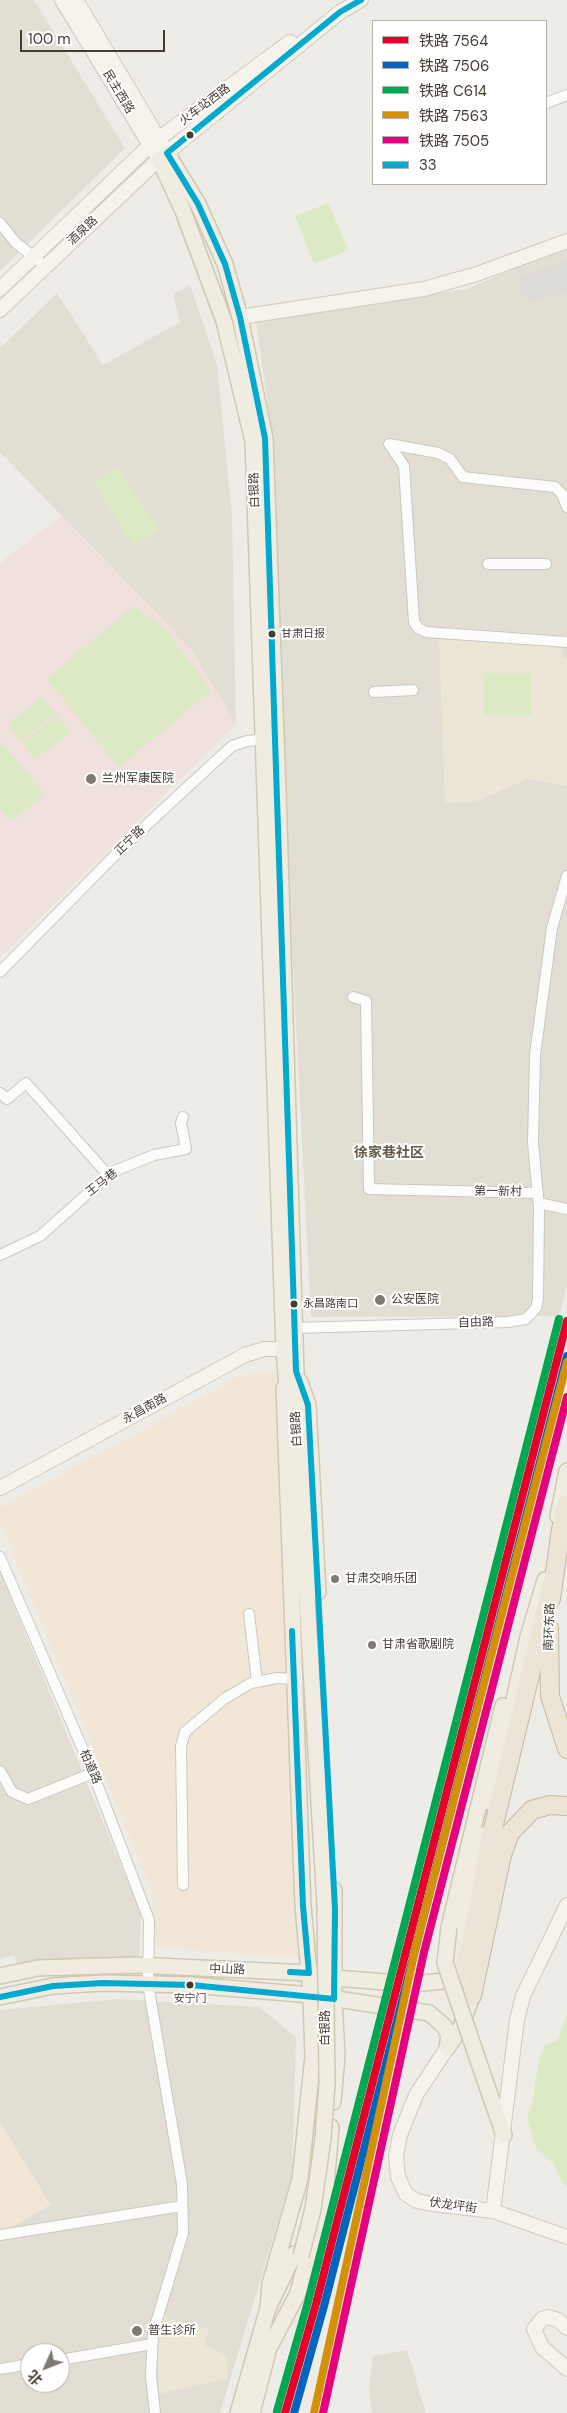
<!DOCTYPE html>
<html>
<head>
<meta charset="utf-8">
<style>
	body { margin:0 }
	#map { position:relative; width:567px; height:2413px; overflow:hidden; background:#eeece6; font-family:"DM Sans","Noto Sans SC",sans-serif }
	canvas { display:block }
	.legend { position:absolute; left:372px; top:20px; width:175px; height:165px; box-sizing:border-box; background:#fff; border:1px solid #b4b1ad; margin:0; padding:6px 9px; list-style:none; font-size:15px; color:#433c32 }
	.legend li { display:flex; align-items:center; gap:10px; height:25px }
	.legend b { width:25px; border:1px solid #b4b1ad }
	.north { position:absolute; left:20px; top:2343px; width:50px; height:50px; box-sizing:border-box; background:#fff; border:1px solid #b4b1ad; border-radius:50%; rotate:226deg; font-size:14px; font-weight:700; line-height:20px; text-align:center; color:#433c32 }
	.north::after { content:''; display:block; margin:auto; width:18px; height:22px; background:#7f7a71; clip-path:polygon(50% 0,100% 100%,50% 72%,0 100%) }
	.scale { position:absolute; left:20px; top:30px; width:145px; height:22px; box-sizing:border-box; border:2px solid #433c32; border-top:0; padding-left:6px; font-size:15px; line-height:18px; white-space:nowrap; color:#433c32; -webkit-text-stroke:4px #fff; paint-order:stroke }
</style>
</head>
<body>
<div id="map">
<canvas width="567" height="2413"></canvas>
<ul class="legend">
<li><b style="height:6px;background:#e4002b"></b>铁路 7564</li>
<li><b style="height:6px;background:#0065bd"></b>铁路 7506</li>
<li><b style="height:6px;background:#00a651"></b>铁路 C614</li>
<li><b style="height:6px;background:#d3910a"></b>铁路 7563</li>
<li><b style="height:6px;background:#e5007d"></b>铁路 7505</li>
<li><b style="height:6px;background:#00a9ce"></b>33</li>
</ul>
<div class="north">北</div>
<div class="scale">100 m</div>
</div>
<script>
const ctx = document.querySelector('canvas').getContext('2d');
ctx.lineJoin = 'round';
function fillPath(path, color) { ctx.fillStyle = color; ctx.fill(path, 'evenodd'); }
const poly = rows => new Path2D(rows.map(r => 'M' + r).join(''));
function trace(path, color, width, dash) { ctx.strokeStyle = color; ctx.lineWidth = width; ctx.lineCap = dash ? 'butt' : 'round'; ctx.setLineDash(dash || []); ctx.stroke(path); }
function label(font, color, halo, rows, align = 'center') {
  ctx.font = font + ' "DM Sans","Noto Sans SC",sans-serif'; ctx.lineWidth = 4; ctx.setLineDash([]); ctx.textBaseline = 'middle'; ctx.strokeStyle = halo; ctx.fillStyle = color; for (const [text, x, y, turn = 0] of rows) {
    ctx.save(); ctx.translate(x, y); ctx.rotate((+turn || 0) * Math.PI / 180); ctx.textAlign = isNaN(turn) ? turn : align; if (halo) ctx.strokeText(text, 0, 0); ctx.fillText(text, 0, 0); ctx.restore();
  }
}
fillPath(poly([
	[0,0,34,0,125,148,0,271],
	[567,246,567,1285,559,1316,311,1317,286,827,274,448,256,321,467,289],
	[190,285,217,365,232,516,236,724,190,648,0,452,0,348,57,293,103,365,180,322,173,294],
	[0,1572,141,1914,139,1969,20,1973,14,1955,0,1959],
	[118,1999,259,2007,296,2037,292,2175,220,2413,0,2413,0,2234,50,2204,0,2123,0,2010],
	[30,2353,60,2353,60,2383,30,2383],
	[407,2350,426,2413,372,2413,369,2390,373,2356]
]), '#e2ded3');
fillPath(poly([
	[258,1371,276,1372,285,1673,299,1958,151,1947,153,1894,0,1523,0,1508,240,1376],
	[0,2123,50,2205,0,2234]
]), '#f2e7d7');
fillPath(poly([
	[439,637,563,639,562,658,567,658,567,786,527,779,476,802,445,803],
	[164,2309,169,2319,209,2329,204,2345,226,2355,228,2379,159,2394,157,2340]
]), '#ece6d7');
fillPath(poly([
	[61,516,190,648,236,724,0,957,0,563]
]), '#f1e1dc');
fillPath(poly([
	[329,203,348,250,314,264,295,216],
	[118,467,159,530,134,547,93,483],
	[134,606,165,629,211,691,119,767,47,679],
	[484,673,531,673,531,716,484,715],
	[42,697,55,714,21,741,8,724],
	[57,716,70,732,35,760,22,743],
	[0,741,44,794,11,822,0,808],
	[567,2014,567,2187,560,2179,555,2165,536,2148,527,2119,533,2100,539,2059,545,2045,557,2041]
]), '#dbe9c4');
fillPath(poly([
	[567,261,567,293,529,302,520,290,518,283,520,277]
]), '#dddbd6');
const street = poly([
	[546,103,567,95],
	[0,223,16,243,38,260],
	[389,444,404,466,414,622,418,628,426,632,567,642],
	[389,444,438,453,450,459,463,477,555,487,562,494,567,507],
	[488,564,546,564],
	[374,692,413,690],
	[0,972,126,844,232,746,247,741,268,739],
	[353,997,366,1001,369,1189,538,1193],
	[0,1093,7,1099,26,1083,108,1175],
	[539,1203,567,1209],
	[0,1255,40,1236,112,1172,154,1155,186,1149,181,1123,183,1117],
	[295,1328,508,1322,526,1319,536,1308,538,1299,539,1207,533,1143,535,1055,552,928,567,876],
	[0,1557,93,1773,149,1920,148,1984,182,2184,183,2233,153,2333,151,2376,155,2413],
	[249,1614,257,1682],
	[0,1771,12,1792,28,1799,93,1773],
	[183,1885,181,1746,185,1732,224,1699,251,1683,277,1678,294,1679],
	[0,2235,182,2206],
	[60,2360,152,2344],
	[0,2369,30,2364]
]);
const secondary = poly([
	[62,0,154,152],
	[76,0,163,146],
	[0,289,150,145,290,42],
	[0,310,159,159,340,12,361,0],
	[240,317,424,289,477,274,567,241],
	[0,1488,245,1355,264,1349,294,1349],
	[447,2048,416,2095,400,2135,396,2156,398,2177,406,2194,417,2201,432,2204,493,2211,567,2237],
	[493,2211,517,2020,523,1996,567,1905],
	[567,2328,558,2320,548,2317,542,2319,534,2329,542,2347,567,2369]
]);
const primary = poly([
	[167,153,198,204,225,264,240,317,265,438,278,791,296,1371,296,1412,325,1905],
	[159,159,183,211,224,321,253,441,284,1350,288,1399],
	[300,1382,308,1405,318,1592],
	[558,1516,567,1471],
	[491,1803,528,1637,545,1580],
	[449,1927,503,1706],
	[0,1976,38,1968,135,1965,309,1973,334,1978,413,1984,454,1980,467,1976,470,1979,472,1996,461,2027,447,2048],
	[454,1980,454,1966,483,1835],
	[0,1997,53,1986,103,1983,191,1985,311,1995,429,2013,444,2026,449,2035,447,2048],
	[480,2066,504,2135],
	[333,2102,337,2056,334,1999,334,1890],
	[268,2308,270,2284,300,2179,313,2057,311,1995,303,1906,284,1388],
	[269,2348,298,2293,326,2186,331,2127],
	[238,2413,268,2308,294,2254],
	[252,2413,271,2340]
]);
const highway = poly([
	[551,1599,561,1529,567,1504],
	[549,1628,550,1696,567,1749],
	[454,1980,464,1966,471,1946,491,1837,551,1588],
	[472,1996,502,1855,510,1833,532,1810,550,1805,567,1806]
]);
trace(street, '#cac8c2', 12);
trace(secondary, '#cfcabe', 16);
trace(primary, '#d0c8b3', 18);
trace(highway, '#c6b9a1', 20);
trace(street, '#fcfcfb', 10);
trace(secondary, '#f6f3ec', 14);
trace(primary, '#f0ece1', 15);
trace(highway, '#ebe4d7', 18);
const primaryBridge = poly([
	[449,1927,445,1963,480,2066],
	[301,2256,313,2209,323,2138,327,2084,325,1905]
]);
trace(primaryBridge, '#d0c8b3', 18, []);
trace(primaryBridge, '#f0ece1', 15);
trace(poly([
	[290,1972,309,1973,303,1906,292,1631],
	[0,1997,53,1986,103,1983,191,1985,334,1999,335,1909,308,1405,296,1371,265,438,240,317,225,264,198,204,167,153,340,12,361,0]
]), '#00a9ce', 6);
trace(poly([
	[285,2413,316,2304,567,1321]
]), '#e4002b', 8);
trace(poly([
	[294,2413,324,2306,567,1356]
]), '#0065bd', 8);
trace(poly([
	[277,2411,308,2302,559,1319]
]), '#00a651', 8);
trace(poly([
	[314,2413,415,1950,567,1362]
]), '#d3910a', 8);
trace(poly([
	[323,2413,424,1952,567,1397]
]), '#e5007d', 8);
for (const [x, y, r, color] of [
	[190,135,4.5,"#433c32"],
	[272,634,4.5,"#433c32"],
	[91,779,6,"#7f7a71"],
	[380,1300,6,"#7f7a71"],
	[294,1304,4.5,"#433c32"],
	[335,1579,5,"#7f7a71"],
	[372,1645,5,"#7f7a71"],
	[190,1985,4.5,"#433c32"],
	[137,2331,6,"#7f7a71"]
]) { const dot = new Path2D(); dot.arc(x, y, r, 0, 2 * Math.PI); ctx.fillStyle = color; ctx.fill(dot); trace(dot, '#fff', 2); }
label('11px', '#433c32', '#fff', [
	["甘肃日报",281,634],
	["永昌路南口",303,1304],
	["安宁门",190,1999,"center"]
], 'left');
label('12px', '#433c32', '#fff', [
	["民主西路",118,92,59],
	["火车站西路",205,105,-37],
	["酒泉路",83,231,-43],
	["白银路",255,490,-92],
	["正宁路",130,841,-44],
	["王马巷",102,1183,-38],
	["第一新村",498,1192,1],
	["自由路",476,1323,-2],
	["永昌南路",145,1409,-29],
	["白银路",297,1429,-93],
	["南环东路",550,1627,-88],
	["柏道路",90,1767,67],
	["中山路",227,1970,2],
	["白银路",326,2028,-90],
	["伏龙坪街",453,2206,8]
]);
label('12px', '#433c32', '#fff', [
	["兰州军康医院",102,779],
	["公安医院",391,1300],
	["甘肃交响乐团",345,1579],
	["甘肃省歌剧院",382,1645],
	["普生诊所",148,2331]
], 'left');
label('bold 14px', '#665a4a', '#fff', [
	["徐家巷社区",389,1153]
]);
</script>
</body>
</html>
